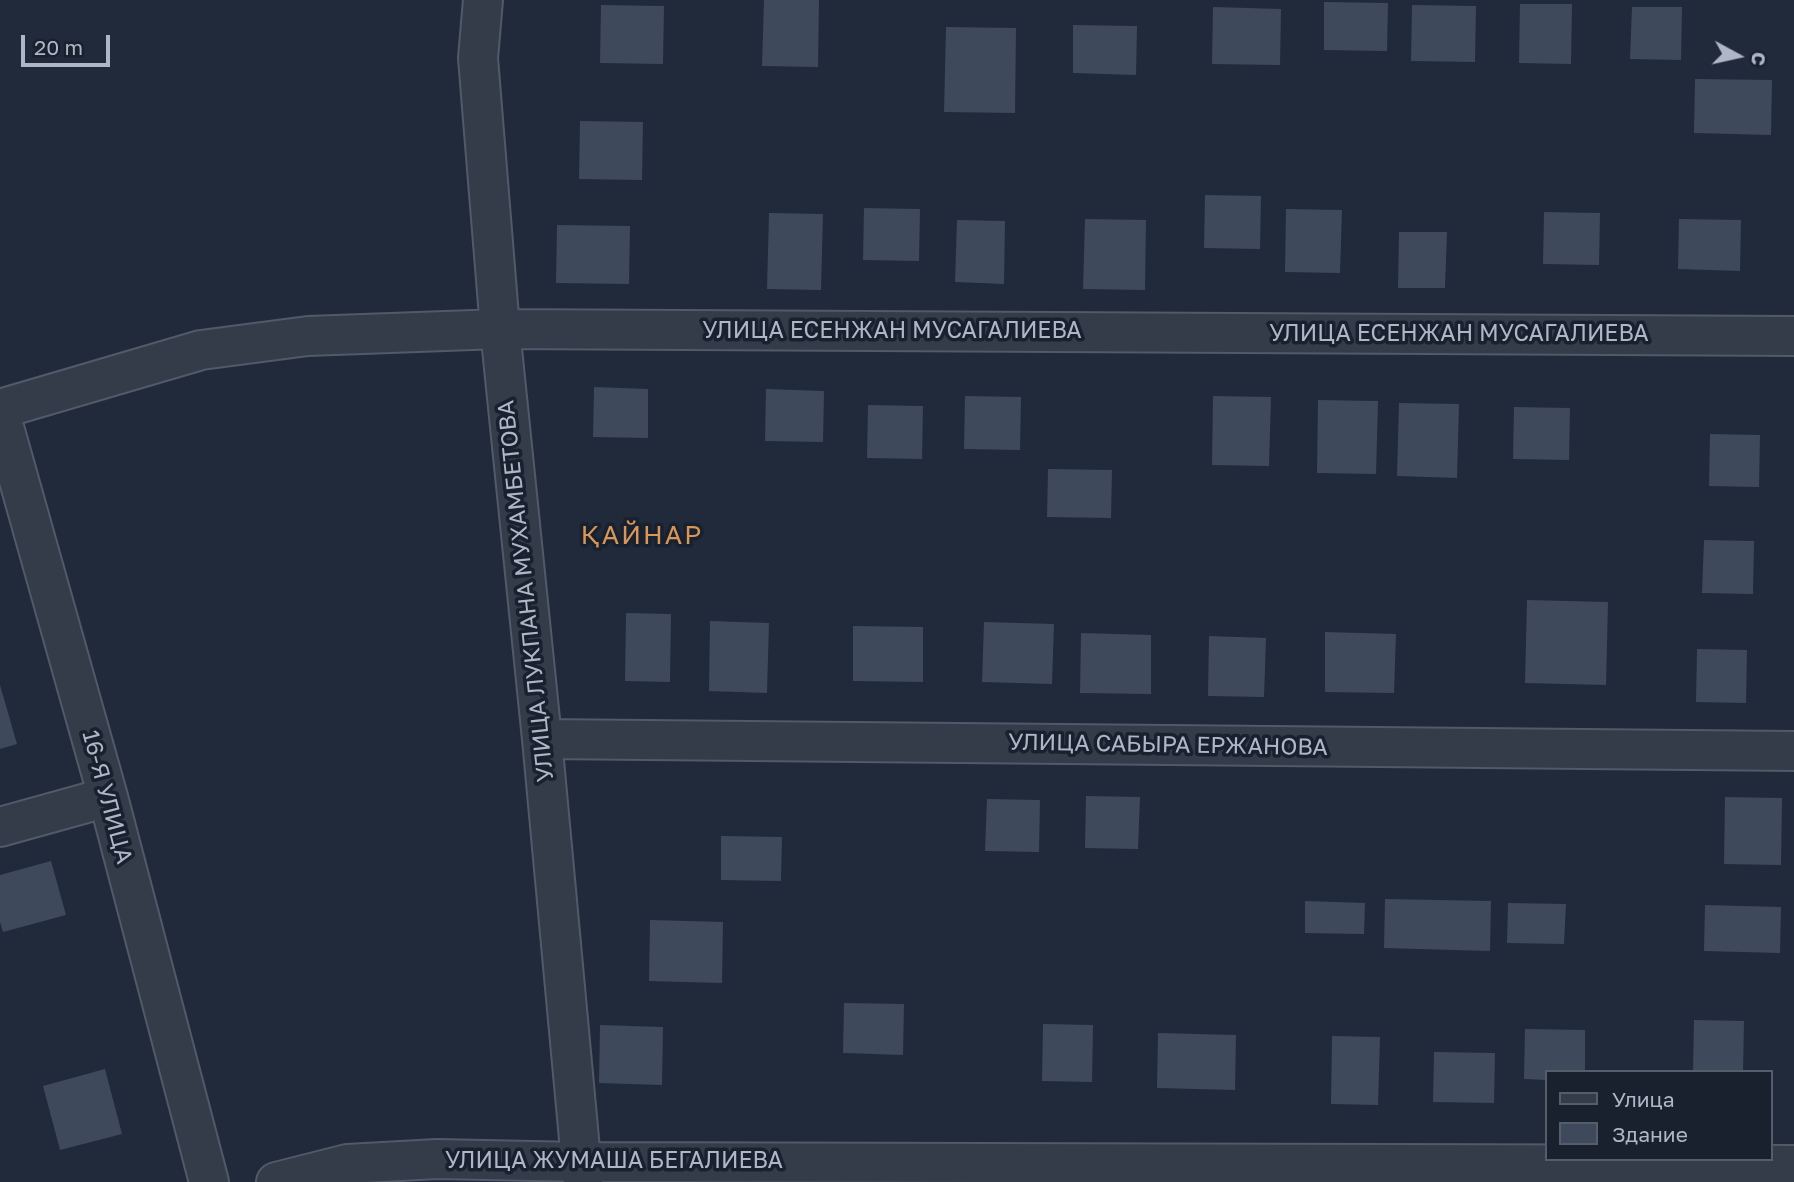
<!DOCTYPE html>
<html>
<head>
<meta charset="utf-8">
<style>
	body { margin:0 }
	#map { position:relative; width:1794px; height:1182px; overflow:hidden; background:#202a3a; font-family:"Golos Text",sans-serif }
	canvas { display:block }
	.legend { position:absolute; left:1545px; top:1070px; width:228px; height:91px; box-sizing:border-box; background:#19212f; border:2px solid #555d6b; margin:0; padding:9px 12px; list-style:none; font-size:21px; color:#afb6c6 }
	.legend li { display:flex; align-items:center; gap:14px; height:35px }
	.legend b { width:35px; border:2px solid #555d6b }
	.north { position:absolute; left:1703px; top:21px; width:70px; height:70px; -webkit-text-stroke:5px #19212f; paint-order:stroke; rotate:98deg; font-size:19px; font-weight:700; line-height:28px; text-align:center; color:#afb6c6 }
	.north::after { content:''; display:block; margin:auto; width:24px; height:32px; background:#afb6c6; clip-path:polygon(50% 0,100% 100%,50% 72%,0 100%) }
	.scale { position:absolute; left:21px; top:35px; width:89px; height:32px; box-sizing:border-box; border:4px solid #afb6c6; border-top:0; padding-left:9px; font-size:21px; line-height:24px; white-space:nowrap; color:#afb6c6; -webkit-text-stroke:5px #19212f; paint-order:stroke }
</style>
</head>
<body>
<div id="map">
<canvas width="1794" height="1182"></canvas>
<ul class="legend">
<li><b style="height:9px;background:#343c4a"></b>Улица</li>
<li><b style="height:19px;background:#3f495c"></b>Здание</li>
</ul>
<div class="north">С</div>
<div class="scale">20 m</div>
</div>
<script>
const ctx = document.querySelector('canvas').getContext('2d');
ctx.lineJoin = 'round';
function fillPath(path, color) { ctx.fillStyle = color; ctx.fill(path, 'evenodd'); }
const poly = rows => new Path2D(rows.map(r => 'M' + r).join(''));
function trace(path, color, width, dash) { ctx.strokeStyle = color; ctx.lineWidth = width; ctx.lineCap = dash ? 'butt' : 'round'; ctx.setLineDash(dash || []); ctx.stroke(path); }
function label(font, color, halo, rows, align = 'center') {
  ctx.font = font + ' "Golos Text",sans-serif'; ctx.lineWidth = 7; ctx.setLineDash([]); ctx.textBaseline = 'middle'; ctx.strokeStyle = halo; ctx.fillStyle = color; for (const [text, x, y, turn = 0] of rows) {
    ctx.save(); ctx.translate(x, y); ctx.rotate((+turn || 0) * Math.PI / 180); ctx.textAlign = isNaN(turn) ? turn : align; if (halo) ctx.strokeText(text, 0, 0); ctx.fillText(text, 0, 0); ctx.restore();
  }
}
fillPath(poly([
	[764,0,819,0,818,67,762,66],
	[1324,2,1388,3,1387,51,1324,50],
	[1520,4,1572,4,1571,64,1519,63],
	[601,5,664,6,663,64,600,63],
	[1412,5,1476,6,1475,62,1411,61],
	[1213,7,1281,9,1280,65,1212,64],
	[1632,7,1682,7,1681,60,1630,59],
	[1073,25,1137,26,1136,75,1073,73],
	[946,27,1016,28,1015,113,944,112],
	[1695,79,1772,80,1771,135,1694,133],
	[580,121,643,122,642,180,579,179],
	[1205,195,1261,196,1260,249,1204,248],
	[864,208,920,209,919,261,863,260],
	[1286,209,1342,210,1340,273,1285,272],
	[1544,212,1600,213,1599,265,1543,264],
	[769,213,823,214,821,290,767,289],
	[1085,219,1146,220,1145,290,1083,289],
	[1679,219,1741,220,1740,271,1678,269],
	[957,220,1005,221,1004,284,955,282],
	[557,225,630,226,629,284,556,283],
	[1399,232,1447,232,1445,288,1398,288],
	[594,387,648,389,648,438,593,437],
	[766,389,824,391,823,442,765,441],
	[965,396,1021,397,1020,450,964,449],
	[1213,396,1271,397,1269,466,1212,465],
	[1318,400,1378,401,1376,474,1317,473],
	[1399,403,1459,404,1457,478,1397,476],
	[868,405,923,406,922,459,867,458],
	[1514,407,1570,408,1569,460,1513,459],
	[1710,434,1760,435,1759,487,1709,486],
	[1048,469,1112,470,1111,518,1047,517],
	[1704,540,1754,541,1753,594,1702,593],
	[1527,600,1608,602,1606,685,1525,683],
	[626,613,671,614,670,682,625,681],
	[710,621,769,623,767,693,709,691],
	[984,622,1054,624,1052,684,982,682],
	[853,626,923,627,923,682,853,681],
	[1325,632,1396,634,1394,693,1325,692],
	[1081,633,1151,635,1151,694,1080,693],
	[1209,636,1266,638,1264,697,1208,696],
	[1697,649,1747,650,1746,703,1696,702],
	[0,685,17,744,0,749],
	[1086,796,1140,797,1138,849,1085,848],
	[1725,797,1782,798,1781,865,1724,864],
	[987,799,1040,800,1039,852,985,851],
	[721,836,782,837,781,881,721,880],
	[51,861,66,915,3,932,0,922,0,875],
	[1385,899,1491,901,1490,951,1384,948],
	[1305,901,1365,903,1364,934,1305,933],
	[1508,903,1566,904,1564,944,1507,943],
	[1705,905,1781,907,1780,953,1704,951],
	[650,920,723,922,722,983,649,981],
	[844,1003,904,1004,903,1055,843,1053],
	[1694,1020,1744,1021,1743,1072,1693,1072],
	[1043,1024,1093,1025,1092,1082,1042,1081],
	[600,1025,663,1027,662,1085,599,1083],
	[1525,1029,1585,1030,1585,1072,1547,1072,1547,1080,1524,1079],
	[1158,1033,1236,1035,1235,1090,1157,1088],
	[1332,1036,1380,1037,1378,1105,1331,1104],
	[1434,1052,1495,1053,1494,1103,1433,1102],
	[105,1069,122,1134,60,1150,43,1086]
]), '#3f495c');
const minor = poly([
	[483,0,478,58,500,329,542,739,583,1182],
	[0,409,201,350,308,336,500,329,1794,336],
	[0,413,108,797,209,1182],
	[542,739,1794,751],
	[0,827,108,797],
	[276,1182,347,1164,437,1159,580,1162,1794,1165]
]);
trace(minor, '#525968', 42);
trace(minor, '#343c4a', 38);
label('23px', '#afb6c6', '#19212f', [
	["УЛИЦА ЕСЕНЖАН МУСАГАЛИЕВА",892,331],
	["УЛИЦА ЕСЕНЖАН МУСАГАЛИЕВА",1459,334],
	["УЛИЦА ЛУКПАНА МУХАМБЕТОВА",526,591,-96],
	["УЛИЦА САБЫРА ЕРЖАНОВА",1168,745,1],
	["16-Я УЛИЦА",107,797,75],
	["УЛИЦА ЖУМАША БЕГАЛИЕВА",614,1161]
]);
ctx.letterSpacing = '2px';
label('26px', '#d79759', '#19212f', [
	["ҚАЙНАР",642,536]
]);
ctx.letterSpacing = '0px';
</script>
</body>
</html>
